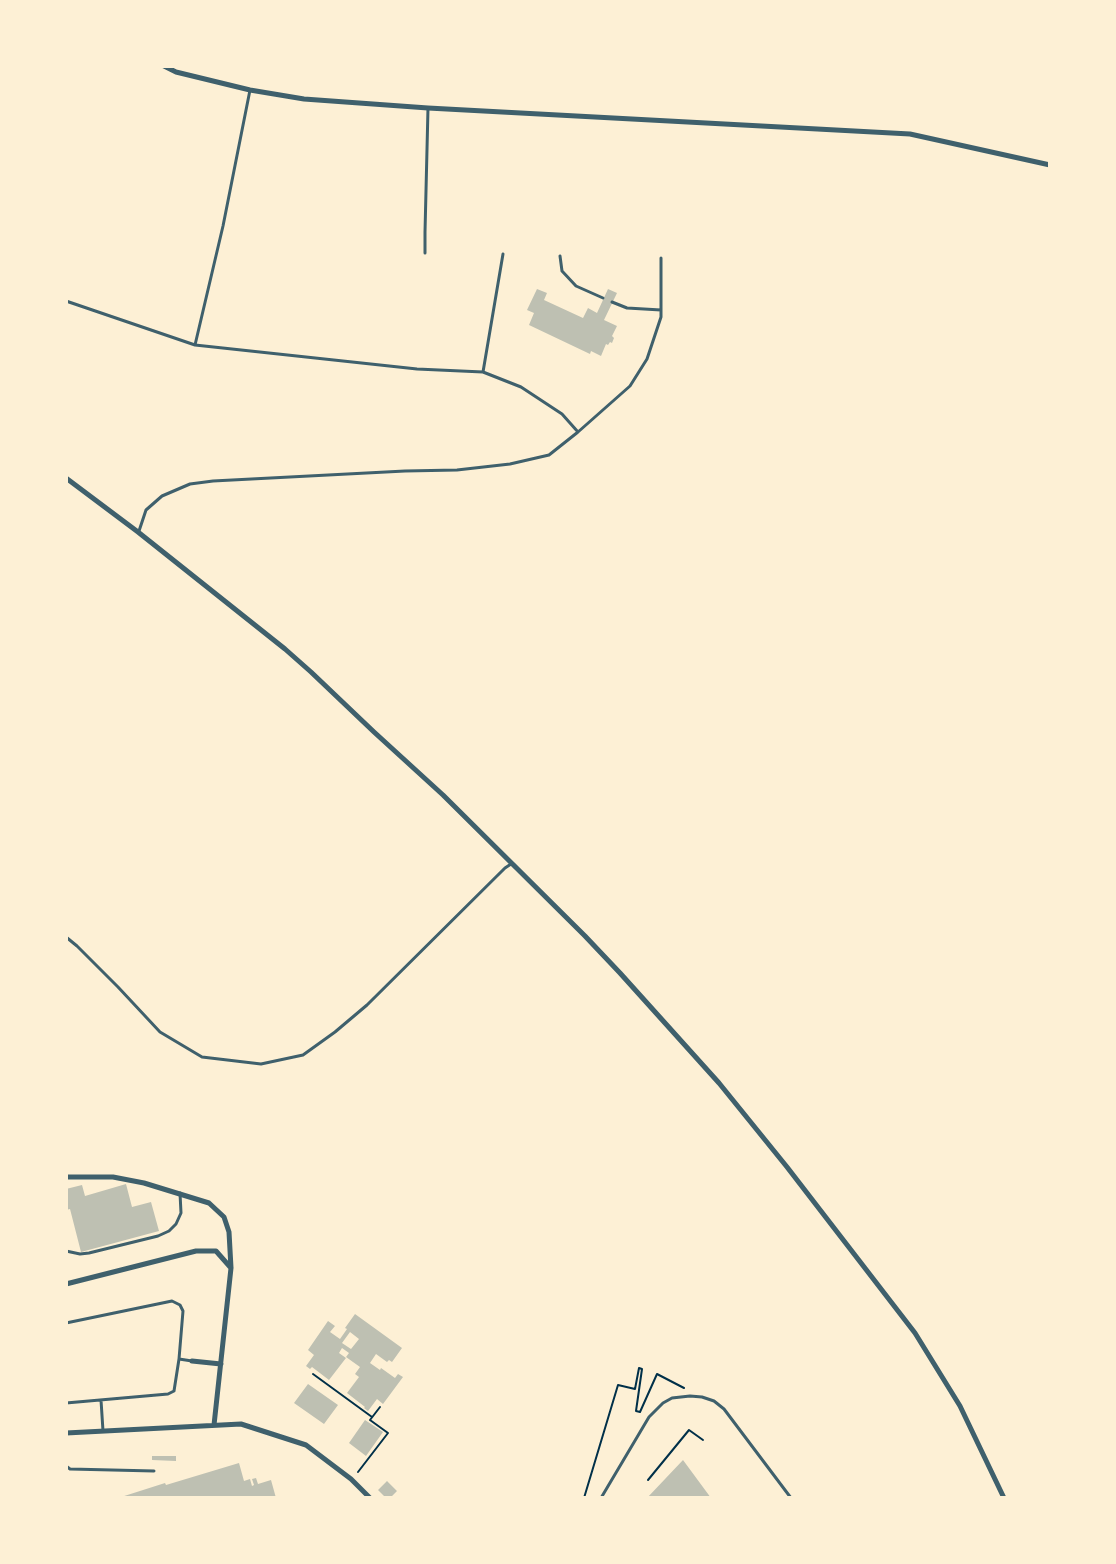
<!DOCTYPE html>
<html>
<head>
<meta charset="utf-8">
<style>
	body { margin:0 }
	#map { position:relative; width:1116px; height:1564px; overflow:hidden; background:#fdf0d5; font-family:"Times New Roman",serif }
	canvas { display:block }
	.frame { position:absolute; inset:0; border:68px solid #fdf0d5; pointer-events:none }
</style>
</head>
<body>
<div id="map">
<canvas width="1116" height="1564"></canvas>
<div class="frame"></div>
</div>
<script>
const ctx = document.querySelector('canvas').getContext('2d');
ctx.lineJoin = 'round';
function fillPath(path, color) { ctx.fillStyle = color; ctx.fill(path, 'evenodd'); }
const poly = rows => new Path2D(rows.map(r => 'M' + r).join(''));
function trace(path, color, width, dash) { ctx.strokeStyle = color; ctx.lineWidth = width; ctx.lineCap = dash ? 'butt' : 'round'; ctx.setLineDash(dash || []); ctx.stroke(path); }
fillPath(poly([
	[537,289,547,293,544,300,583,318,588,308,597,313,608,289,617,293,604,320,617,326,612,336,614,338,612,343,610,342,608,345,606,344,601,356,591,351,590,354,529,325,534,313,527,310],
	[126,1184,132,1207,151,1202,159,1231,81,1252,70,1209,66,1210,66,1189,82,1185,85,1196],
	[355,1314,402,1348,392,1362,389,1360,387,1362,376,1354,370,1363,380,1370,381,1368,395,1378,398,1374,403,1377,383,1404,377,1399,368,1411,364,1408,365,1407,347,1393,359,1377,355,1374,360,1367,346,1357,349,1353,342,1348,339,1353,346,1358,329,1380,312,1367,310,1369,306,1366,314,1355,308,1350,328,1321,335,1326,330,1332,340,1339,347,1329,345,1328],
	[350,1332,359,1339,351,1349,342,1343],
	[308,1384,338,1405,324,1424,294,1403],
	[365,1420,383,1432,366,1456,349,1443],
	[152,1456,176,1456,176,1461,152,1460],
	[683,1460,711,1498,647,1498],
	[239,1463,244,1481,250,1479,252,1486,254,1485,252,1479,256,1478,258,1484,271,1480,276,1498,118,1498,165,1483,166,1485],
	[387,1481,397,1491,390,1498,386,1498,378,1490]
]), '#bec0b2');
trace(poly([
	[313,1374,372,1417],
	[358,1472,388,1433,370,1420,380,1407],
	[648,1480,689,1430,703,1440],
	[584,1498,618,1385,635,1389,639,1368,642,1369,636,1411,640,1412,657,1374,684,1388]
]), '#003049', 2);
trace(poly([
	[425,253,425,232,428,108],
	[560,256,562,271,576,286,603,298],
	[66,301,195,345,417,369,483,372,521,387,562,414,578,432],
	[612,302,627,308,661,310],
	[195,345,223,226,250,90],
	[483,372,503,254],
	[139,531,146,510,162,496,190,484,213,481,405,471,457,470,510,464,549,455,578,432,630,386,647,359,661,317,661,258],
	[66,937,77,946,118,987,160,1032,202,1057,261,1064,303,1055,335,1032,367,1005,505,868,511,864],
	[66,1251,80,1254,89,1253,158,1236,169,1231,176,1224,181,1213,180,1193],
	[66,1323,172,1301,180,1305,183,1311,179,1359],
	[101,1400,103,1431],
	[66,1403,168,1394,174,1391,179,1359,192,1361],
	[66,1466,70,1469,154,1471],
	[601,1498,649,1417,663,1403,672,1398,690,1396,702,1397,714,1401,724,1409,791,1498]
]), '#3f606c', 3);
trace(poly([
	[164,66,176,72,250,90,304,99,428,108,910,134,1050,165],
	[66,478,138,532,285,649,311,672,374,732,443,795,585,936,620,973,719,1083,787,1167,915,1333,960,1406,1004,1498],
	[66,1177,113,1177,144,1183,209,1203,224,1217,229,1232,231,1268,214,1425],
	[66,1284,196,1251,216,1251,231,1268],
	[192,1361,221,1364],
	[66,1433,241,1424,306,1445,351,1479,370,1498]
]), '#3f606c', 5);
</script>
</body>
</html>
